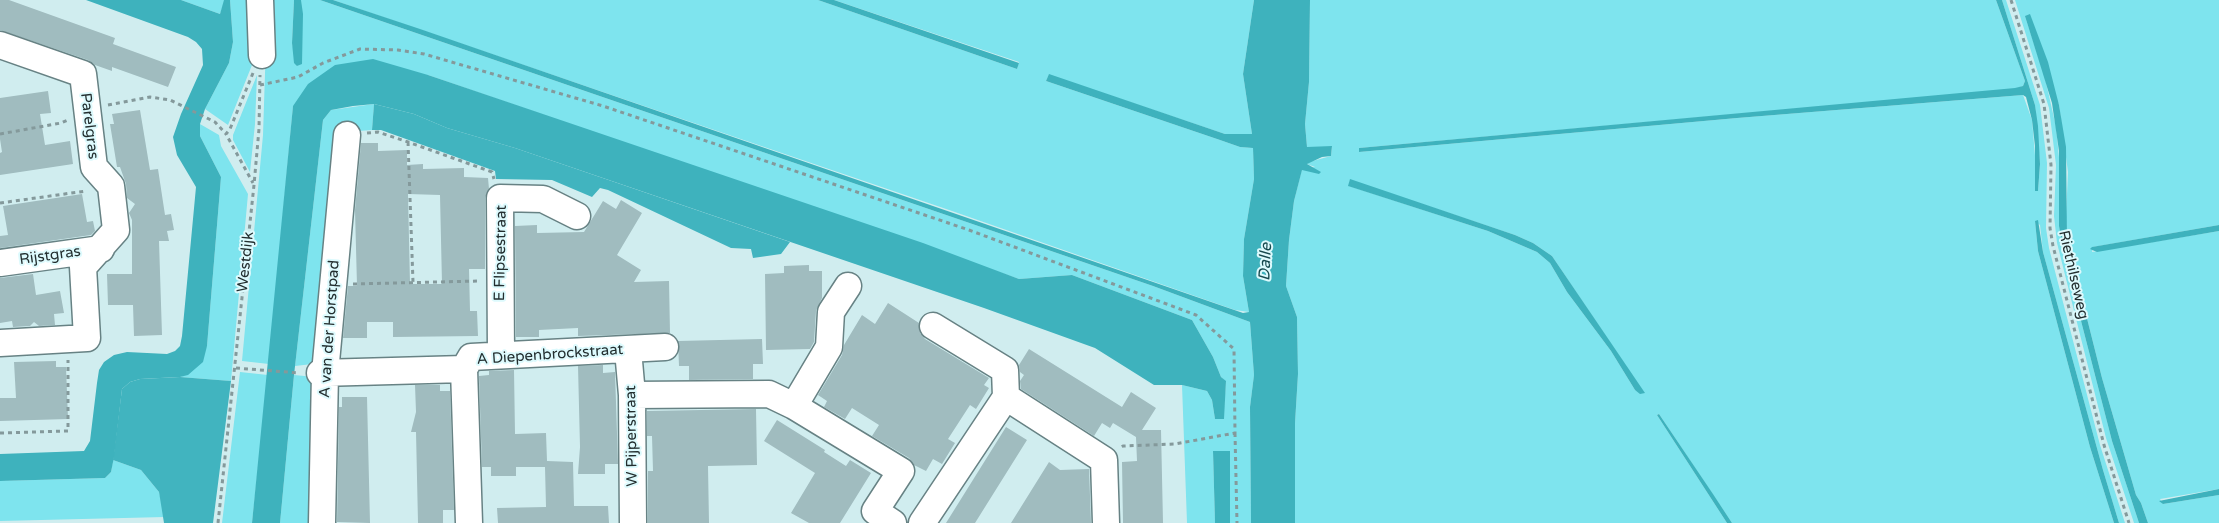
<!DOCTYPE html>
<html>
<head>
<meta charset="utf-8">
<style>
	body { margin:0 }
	canvas { display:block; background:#d0edef }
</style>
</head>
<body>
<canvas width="2219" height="523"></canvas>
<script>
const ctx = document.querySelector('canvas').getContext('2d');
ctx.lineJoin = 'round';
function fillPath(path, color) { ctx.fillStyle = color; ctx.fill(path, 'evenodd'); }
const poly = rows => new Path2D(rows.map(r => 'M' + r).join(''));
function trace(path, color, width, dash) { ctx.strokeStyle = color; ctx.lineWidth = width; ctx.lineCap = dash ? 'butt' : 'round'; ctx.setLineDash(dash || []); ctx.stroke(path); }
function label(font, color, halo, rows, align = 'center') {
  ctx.font = font + ' "Varela Round",sans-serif'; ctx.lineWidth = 4; ctx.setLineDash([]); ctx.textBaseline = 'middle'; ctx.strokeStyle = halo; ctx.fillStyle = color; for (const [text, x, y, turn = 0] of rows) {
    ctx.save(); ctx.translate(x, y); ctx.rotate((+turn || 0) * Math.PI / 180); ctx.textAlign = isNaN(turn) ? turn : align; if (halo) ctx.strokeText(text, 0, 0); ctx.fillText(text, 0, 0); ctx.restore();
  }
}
fillPath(poly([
	[181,0,224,0,224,3,220,14],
	[230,0,255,0,258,50,228,125,205,109,229,63,233,42],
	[264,0,294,0,292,43,297,66,302,63,301,0,320,0,1153,286,1250,322,1254,375,1250,407,1251,523,1230,523,1229,451,1213,451,1215,523,1187,523,1182,385,1207,391,1212,400,1215,419,1223,419,1226,382,1221,377,1213,357,1192,320,1072,275,1019,279,428,75,293,106,269,364,242,361,263,135,266,43],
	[333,0,818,0,1017,69,1019,62,834,0,1254,0,1243,74,1252,134,1225,134,1049,75,1046,81,1220,140,1240,147,1253,148,1254,179,1244,239,1243,276,1249,312,1235,310,952,211],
	[1310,0,1996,0,2025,81,2023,86,2015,89,1359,148,1359,152,1737,118,2023,95,2032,120,2038,191,2040,164,2035,105,2002,0,2006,0,2040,105,2047,163,2046,228,2049,248,2100,445,2125,523,2119,523,2103,470,2043,252,2040,225,2035,221,2038,251,2090,447,2114,523,1732,523,1659,414,1657,415,1727,523,1295,523,1295,423,1298,374,1297,317,1286,286,1289,240,1294,201,1302,169,1315,167,1307,164,1309,162,1331,156,1332,147,1307,147,1305,124,1309,82],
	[1350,180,1515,235,1533,243,1552,256,1644,393,1635,390,1611,351,1567,292,1550,263,1537,252,1488,231,1349,186],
	[2015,0,2219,0,2219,225,2093,247,2092,252,2219,231,2219,489,2160,499,2163,504,2219,495,2219,523,2148,523,2141,503,2136,495,2102,378,2067,239,2066,217,2068,172,2059,105,2025,16,2045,78,2056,127,2061,178,2059,226,2063,251,2112,441,2139,523,2134,523,2106,438,2057,243,2054,216,2056,165,2049,108],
	[257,75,255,124,250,172,233,140,233,135],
	[374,104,372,130,344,132,321,363,295,366,323,120,331,110],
	[200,124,219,135,221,146,248,194,231,381,180,377,188,374,207,346,221,177,200,136],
	[240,372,268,375,252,523,222,523],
	[294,375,315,377,319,523,280,523],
	[113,460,141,470,159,492,165,517,0,521,0,481,105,478,111,472]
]), '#7ee4ee');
fillPath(poly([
	[374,104,414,114,447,128,515,148,790,242,781,254,753,258,751,249,731,248,608,190,600,188,592,197,552,180,496,179,495,171,381,130,372,130],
	[180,377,231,381,213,523,164,523,159,492,141,470,113,460,122,389,130,382,140,379]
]), '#41b4bf');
fillPath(poly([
	[86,0,181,0,220,14,224,0,230,0,233,42,229,63,205,109,200,124,200,136,221,177,207,346,203,362,188,375,180,377,140,379,130,382,122,389,114,457,111,472,105,478,0,481,0,454,84,451,90,441,97,383,99,370,104,362,114,355,127,352,167,354,175,351,180,346,182,336,196,187,177,155,173,137,181,114,203,65,202,49,196,42,188,37],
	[294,0,301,0,303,14,302,64,297,66,294,63,292,43],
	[320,0,333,0,420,29,1243,313,1249,312,1243,276,1244,239,1254,179,1253,148,1240,147,1220,140,1046,81,1049,74,1225,134,1252,134,1243,74,1254,0,1310,0,1309,82,1305,124,1307,147,1332,146,1331,156,1322,157,1307,164,1321,172,1319,174,1302,170,1294,201,1289,240,1286,286,1297,317,1298,374,1295,423,1295,523,1251,523,1250,407,1254,375,1250,322,1153,286],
	[818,0,834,0,1019,63,1017,69],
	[1996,0,2002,0,2035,105,2038,126,2040,164,2038,191,2035,191,2035,146,2032,120,2026,97,2023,95,1737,118,1359,152,1359,148,2015,88,2023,86,2025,81],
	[2030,14,2048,62,2059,105,2066,147,2067,239,2102,378,2136,495,2141,503,2148,523,2139,523,2112,441,2063,251,2059,226,2059,151,2052,103,2025,16],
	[373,59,428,75,923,243,1019,279,1072,275,1192,320,1213,357,1221,377,1226,381,1224,419,1215,419,1212,400,1207,391,1182,385,1154,385,1095,348,984,308,515,148,447,128,414,114,374,104,353,106,331,110,323,120,294,375,280,523,252,523,293,106,308,84,335,65],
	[1350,179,1515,235,1533,243,1552,256,1645,393,1640,394,1635,390,1611,351,1567,292,1550,263,1537,252,1488,231,1348,186],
	[2038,220,2043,252,2103,470,2119,523,2114,523,2090,447,2038,251,2035,221],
	[2219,225,2219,231,2097,252,2090,249,2092,247],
	[1659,414,1713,494,1732,523,1727,523,1657,415],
	[1213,451,1230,451,1230,523,1215,523],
	[2219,489,2219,495,2163,504,2159,501]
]), '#3eb2bd');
fillPath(poly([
	[0,0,9,0,115,38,113,44,176,67,168,87,112,67,112,71,95,65,88,60,0,30],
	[48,91,51,113,40,114,45,145,70,141,73,164,0,175,0,153,2,152,0,139,0,98],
	[140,110,150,170,158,169,165,215,171,214,174,230,167,231,169,241,159,241,162,335,134,336,133,305,108,305,107,274,132,274,132,220,129,213,135,204,127,198,126,184,120,167,117,167,110,124,114,124,112,114],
	[361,143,378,143,378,151,407,150,407,165,423,164,423,169,464,168,464,177,488,178,489,189,485,198,485,269,469,269,470,311,477,311,478,336,393,337,393,322,367,322,367,338,343,338,348,286,357,286,355,210],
	[408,194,440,195,442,284,410,284],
	[82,194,87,222,93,221,95,231,91,235,0,248,0,236,8,235,3,206],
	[621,200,642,213,617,255,641,270,634,282,669,281,670,333,578,336,578,328,539,330,539,337,516,337,515,226,537,225,537,233,584,232,603,201,616,209],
	[809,265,809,271,822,271,822,298,816,311,814,342,810,349,766,350,765,274,784,273,784,266],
	[33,274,36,295,60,291,64,313,54,314,55,325,39,326,34,322,30,326,13,327,12,321,0,323,0,278],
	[888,303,919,323,920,333,925,339,989,378,984,385,989,388,976,409,970,405,948,439,955,443,942,464,933,459,926,471,914,465,909,458,872,436,879,425,852,408,845,419,824,407,827,401,818,395,842,355,844,345,862,315,875,324],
	[762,339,763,364,753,364,753,379,689,380,689,366,679,366,678,341],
	[1029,349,1122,407,1131,392,1156,408,1142,430,1161,430,1163,523,1123,523,1122,462,1137,461,1136,437,1113,423,1110,428,1102,423,1094,436,1021,389,1020,381,1024,375,1020,372,1019,365],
	[56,361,56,367,66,367,68,419,0,421,0,398,16,398,14,362],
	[603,365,603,373,615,372,618,464,605,464,605,474,578,474,580,447,578,366],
	[514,370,515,434,546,433,547,461,573,462,574,506,608,506,609,523,498,523,497,508,546,507,545,467,516,467,516,476,491,476,491,467,482,467,479,376,489,375,489,371],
	[415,385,440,385,440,391,450,391,454,510,443,510,443,523,418,523,416,432,411,432,416,412],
	[342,397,367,397,370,523,337,522,339,407,342,407],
	[756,409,757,465,708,466,709,523,648,523,648,471,653,471,652,436,647,436,647,411],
	[777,420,825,450,824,452,846,466,850,460,871,473,840,523,809,523,791,513,815,473,764,441],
	[1006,427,1027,440,975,523,946,523],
	[1049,462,1060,470,1089,469,1091,523,1011,523]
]), '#a0bcbf');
const minor = poly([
	[260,0,262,55],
	[0,45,83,74,94,167,111,186,116,230,83,267,87,338,0,343],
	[0,263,101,249],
	[933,326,1005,370,1006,397,1104,460,1106,523],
	[628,350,632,395,633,523],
	[501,355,500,198,543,199,577,216],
	[464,369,469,523],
	[320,373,464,369,471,357,665,347],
	[632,395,769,394,794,406,901,471,875,511,893,523],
	[794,406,829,347,831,312,848,286],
	[322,523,325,373,347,135],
	[922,523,1006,397]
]);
trace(minor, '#678284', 29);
trace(poly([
	[2011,0,2044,104,2051,165,2050,228,2053,246,2104,445,2129,523],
	[253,73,230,129,226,134,253,183],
	[260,85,298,77,323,63,360,49,398,50,424,54,603,106,969,230,1196,315,1234,349,1235,433,1175,444,1123,446,1120,448],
	[108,105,150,97,170,100,215,122,226,134],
	[367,133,378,132,408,142,492,172,494,179],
	[0,134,61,123,68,120],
	[408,142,413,282],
	[0,203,86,191],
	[353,284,479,281],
	[236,368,299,373],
	[0,433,68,431,68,360],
	[1235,433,1237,523],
	[218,523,254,185,259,129,260,75]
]), '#84999b', 3, [4, 4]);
trace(minor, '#fff', 26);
label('15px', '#232e2f', '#ddfafd', [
	["Parelgras",89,126,83],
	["E Flipsestraat",501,253,-89],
	["Rijstgras",50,256,-8],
	["Westdijk",246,262,-84],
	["Riethilseweg",2073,275,77],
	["A van der Horstpad",330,329,-86],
	["A Diepenbrockstraat",550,355,-4],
	["W Pijperstraat",632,436,-91]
]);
label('italic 16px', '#17494e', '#ddfafd', [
	["Dalle",1266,262,-87]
]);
</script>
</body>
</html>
